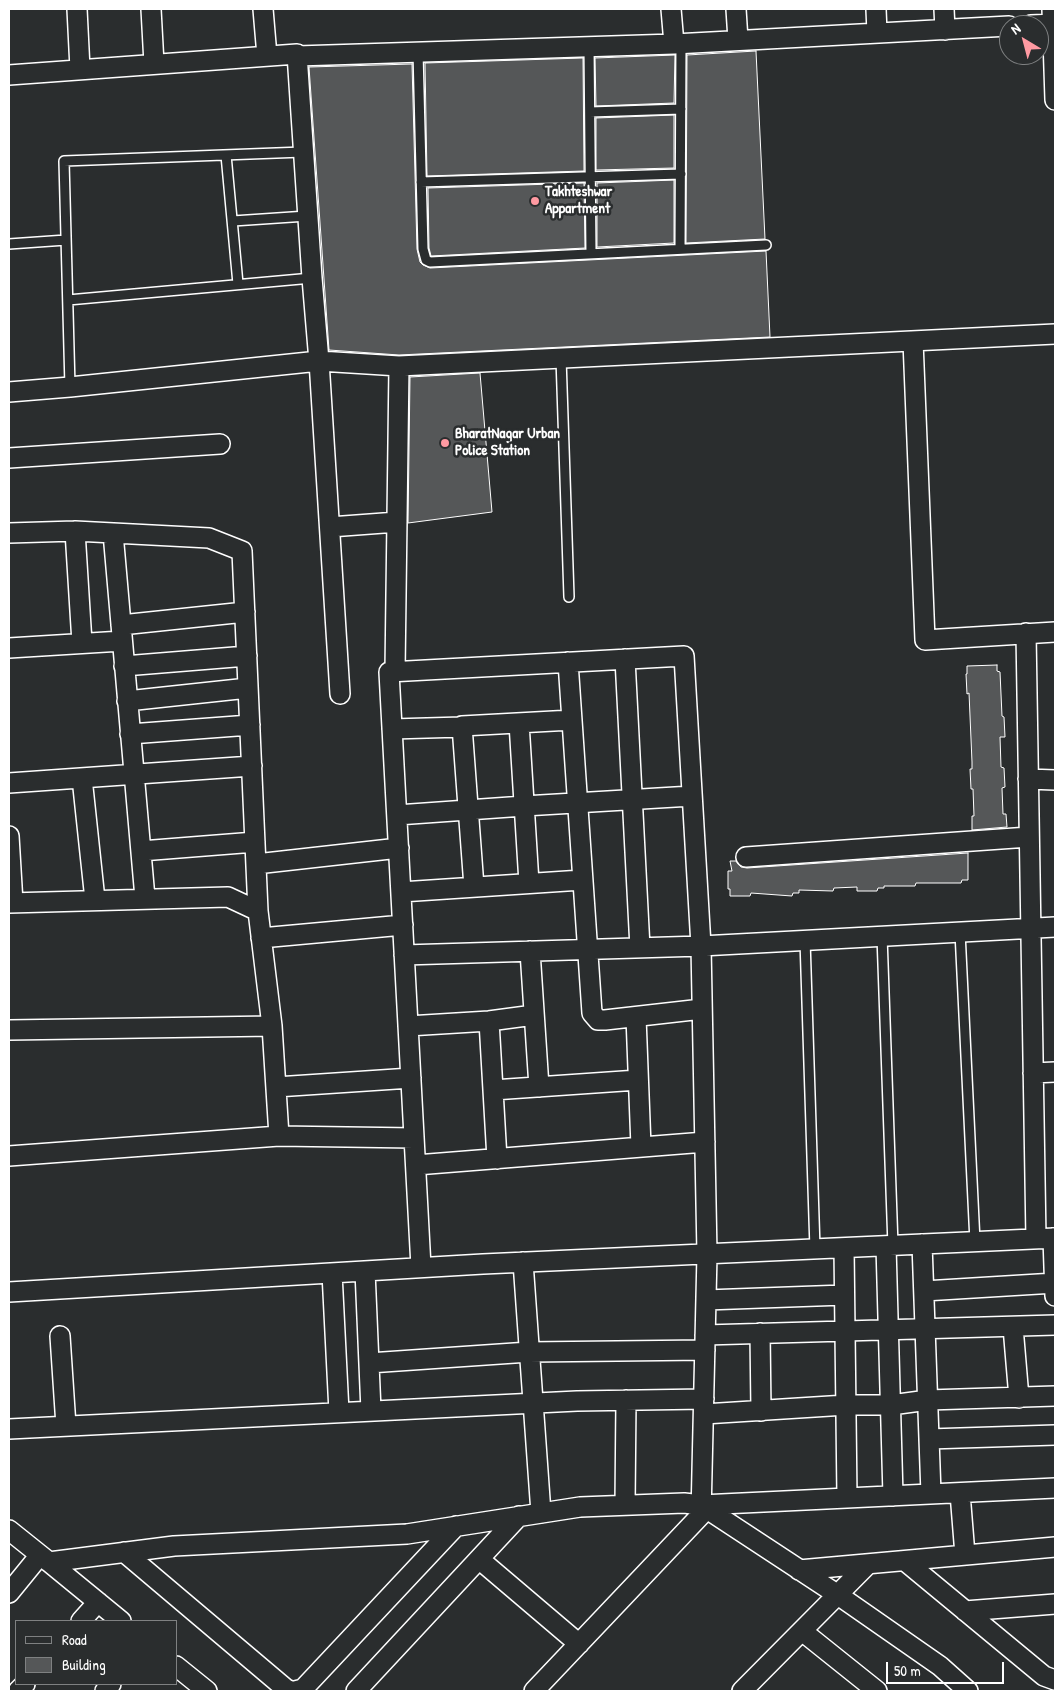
<!DOCTYPE html>
<html>
<head>
<meta charset="utf-8">
<style>
	body { margin:0 }
	#map { position:relative; width:1064px; height:1700px; overflow:hidden; background:#2a2d2e; font-family:"Patrick Hand",sans-serif }
	canvas { display:block }
	.frame { position:absolute; inset:0; border:10px solid #fff; pointer-events:none }
	.legend { position:absolute; left:15px; top:1620px; width:162px; height:65px; box-sizing:border-box; background:#2a2d2e; border:1px solid #7f8182; margin:0; padding:6px 9px; list-style:none; font-size:15px; color:#fff }
	.legend li { display:flex; align-items:center; gap:10px; height:25px }
	.legend b { width:25px; border:1px solid #7f8182 }
	.north { position:absolute; left:999px; top:15px; width:50px; height:50px; box-sizing:border-box; background:#2a2d2e; border:1px solid #7f8182; border-radius:50%; rotate:323deg; font-size:14px; font-weight:700; line-height:20px; text-align:center; color:#fff }
	.north::after { content:''; display:block; margin:auto; width:18px; height:22px; background:#ff9aa2; clip-path:polygon(50% 0,100% 100%,50% 72%,0 100%) }
	.scale { position:absolute; left:886px; top:1662px; width:118px; height:22px; box-sizing:border-box; border:2px solid #fff; border-top:0; padding-left:6px; font-size:15px; line-height:18px; white-space:nowrap; color:#fff; -webkit-text-stroke:4px #2a2d2e; paint-order:stroke }
</style>
</head>
<body>
<div id="map">
<canvas width="1064" height="1700"></canvas>
<div class="frame"></div>
<ul class="legend">
<li><b style="height:6px;background:#2a2d2e"></b>Road</li>
<li><b style="height:14px;background:#555758"></b>Building</li>
</ul>
<div class="north">N</div>
<div class="scale">50 m</div>
</div>
<script>
const ctx = document.querySelector('canvas').getContext('2d');
ctx.lineJoin = 'round';
function fillPath(path, color) { ctx.fillStyle = color; ctx.fill(path, 'evenodd'); }
const poly = rows => new Path2D(rows.map(r => 'M' + r).join(''));
function trace(path, color, width, dash) { ctx.strokeStyle = color; ctx.lineWidth = width; ctx.lineCap = dash ? 'butt' : 'round'; ctx.setLineDash(dash || []); ctx.stroke(path); }
function label(font, color, halo, rows, align = 'center') {
  ctx.font = font + ' "Patrick Hand",sans-serif'; ctx.lineWidth = 5; ctx.setLineDash([]); ctx.textBaseline = 'middle'; ctx.strokeStyle = halo; ctx.fillStyle = color; for (const [text, x, y, turn = 0] of rows) {
    ctx.save(); ctx.translate(x, y); ctx.rotate((+turn || 0) * Math.PI / 180); ctx.textAlign = isNaN(turn) ? turn : align; if (halo) ctx.strokeText(text, 0, 0); ctx.fillText(text, 0, 0); ctx.restore();
  }
}
const building = poly([
	[756,51,765,239,686,243,687,55,756,51],
	[675,55,674,103,596,106,595,58,675,55],
	[583,58,584,171,427,176,425,63,583,58],
	[412,64,417,249,420,262,423,265,430,268,766,251,770,337,399,355,329,350,309,67,412,64],
	[674,115,674,168,596,170,596,118,674,115],
	[674,180,674,243,597,247,597,183,674,180],
	[584,183,585,248,431,256,429,248,428,188,584,183],
	[480,373,492,512,408,523,410,377,480,373],
	[997,665,997,671,1000,672,1002,716,1004,717,1005,737,1000,737,1001,767,1004,768,1005,787,1002,788,1003,814,1006,814,1007,827,972,830,972,816,974,816,973,789,971,789,970,769,972,769,972,762,969,693,967,694,966,674,967,674,967,666,997,665],
	[968,853,968,880,962,880,961,883,916,883,915,886,884,886,884,888,878,888,877,891,857,891,857,887,834,888,833,891,799,890,799,893,793,893,792,896,751,893,750,896,730,896,730,889,728,889,728,871,732,871,730,861,736,861,741,867,747,868,968,853]
]);
fillPath(building, '#555758');
trace(building, '#fff', 1);
const service = poly([
	[589,47,591,253],
	[418,52,423,249,426,260,430,262,766,245],
	[590,112,681,109],
	[226,155,238,284],
	[421,182,681,174],
	[233,221,307,216],
	[9,244,66,240],
	[680,249,681,44],
	[68,300,312,278],
	[561,358,569,597],
	[70,387,64,161,303,152],
	[960,932,975,1242],
	[882,936,893,1246],
	[805,940,815,1249]
]);
const minor = poly([
	[77,9,80,69],
	[151,9,154,64],
	[263,9,267,56],
	[671,9,674,44,1009,26],
	[736,9,738,40],
	[876,9,877,33],
	[944,9,945,30],
	[1052,9,1055,100],
	[1031,25,1055,24],
	[297,56,674,44],
	[9,75,297,54,312,278,319,361,340,694],
	[913,341,925,640,1055,632],
	[9,392,70,387,319,361,399,366,1055,334],
	[9,458,220,444],
	[330,527,397,522],
	[75,531,82,643],
	[9,533,75,531,209,538,242,551,258,911],
	[113,533,145,898],
	[121,625,245,612],
	[1026,633,1036,1239],
	[9,648,122,641],
	[625,659,640,948],
	[568,662,592,1013,598,1020,605,1020,702,1009],
	[124,666,247,656],
	[395,671,399,366],
	[127,701,248,688],
	[519,723,529,883],
	[392,729,462,727],
	[130,734,250,725],
	[82,778,95,900],
	[1028,779,1055,780],
	[9,783,252,766],
	[397,815,524,806,692,796],
	[9,836,13,903],
	[141,851,255,842],
	[746,857,1029,837],
	[256,864,399,848],
	[474,887,462,726,572,720],
	[401,892,582,880],
	[9,903,228,897,258,911,272,1026,279,1136,9,1156],
	[261,938,403,925],
	[530,951,539,1087],
	[404,955,701,946,1055,927],
	[636,1017,641,1147],
	[489,1021,497,1159],
	[408,1026,489,1021,534,1015],
	[9,1030,272,1026],
	[1033,1073,1055,1072],
	[276,1087,411,1078],
	[493,1090,638,1080],
	[279,1136,414,1138],
	[416,1165,705,1142],
	[1053,1238,1055,1296],
	[922,1244,931,1494],
	[886,1246,893,1496],
	[844,1248,847,1498],
	[523,1262,541,1513],
	[421,1267,389,672,684,656,701,946,707,1254,701,1515,534,1691],
	[365,1271,371,1411],
	[332,1273,339,1412],
	[924,1291,1055,1283],
	[9,1292,483,1264,1055,1238],
	[706,1300,844,1295],
	[1013,1327,1019,1398],
	[760,1333,761,1411],
	[705,1335,1055,1325],
	[60,1336,66,1426],
	[369,1363,529,1352,705,1350],
	[704,1414,846,1405,891,1405,928,1400,1055,1396],
	[9,1429,577,1401,704,1399],
	[929,1439,1055,1435],
	[960,1493,965,1555],
	[625,1505,626,1400],
	[701,1505,1055,1488],
	[9,1530,49,1562,174,1546,407,1534,580,1507,684,1503,701,1505,838,1595,940,1666,968,1691],
	[124,1552,286,1689,291,1691],
	[479,1559,579,1644],
	[905,1561,1044,1676,1055,1680],
	[49,1562,121,1621],
	[799,1570,1055,1547],
	[9,1593,40,1555],
	[965,1611,1055,1604],
	[81,1621,98,1602],
	[802,1631,877,1691],
	[176,1666,207,1691],
	[18,1691,25,1684],
	[105,1691,111,1684],
	[295,1691,303,1689,456,1526],
	[356,1691,519,1516],
	[742,1691,868,1564]
]);
trace(service, '#fff', 12);
trace(minor, '#fff', 22);
trace(service, '#2a2d2e', 9);
trace(minor, '#2a2d2e', 19);
for (const [x, y, r, color] of [
	[535,201,5,"#ff9aa2"],
	[445,443,5,"#ff9aa2"]
]) { const dot = new Path2D(); dot.arc(x, y, r, 0, 2 * Math.PI); ctx.fillStyle = color; ctx.fill(dot); trace(dot, '#2a2d2e', 2); }
label('bold 15px', '#fff', '#2a2d2e', [
	["Takhteshwar",545,192],
	["Appartment",545,209],
	["BharatNagar Urban",455,434],
	["Police Station",455,451]
], 'left');
</script>
</body>
</html>
